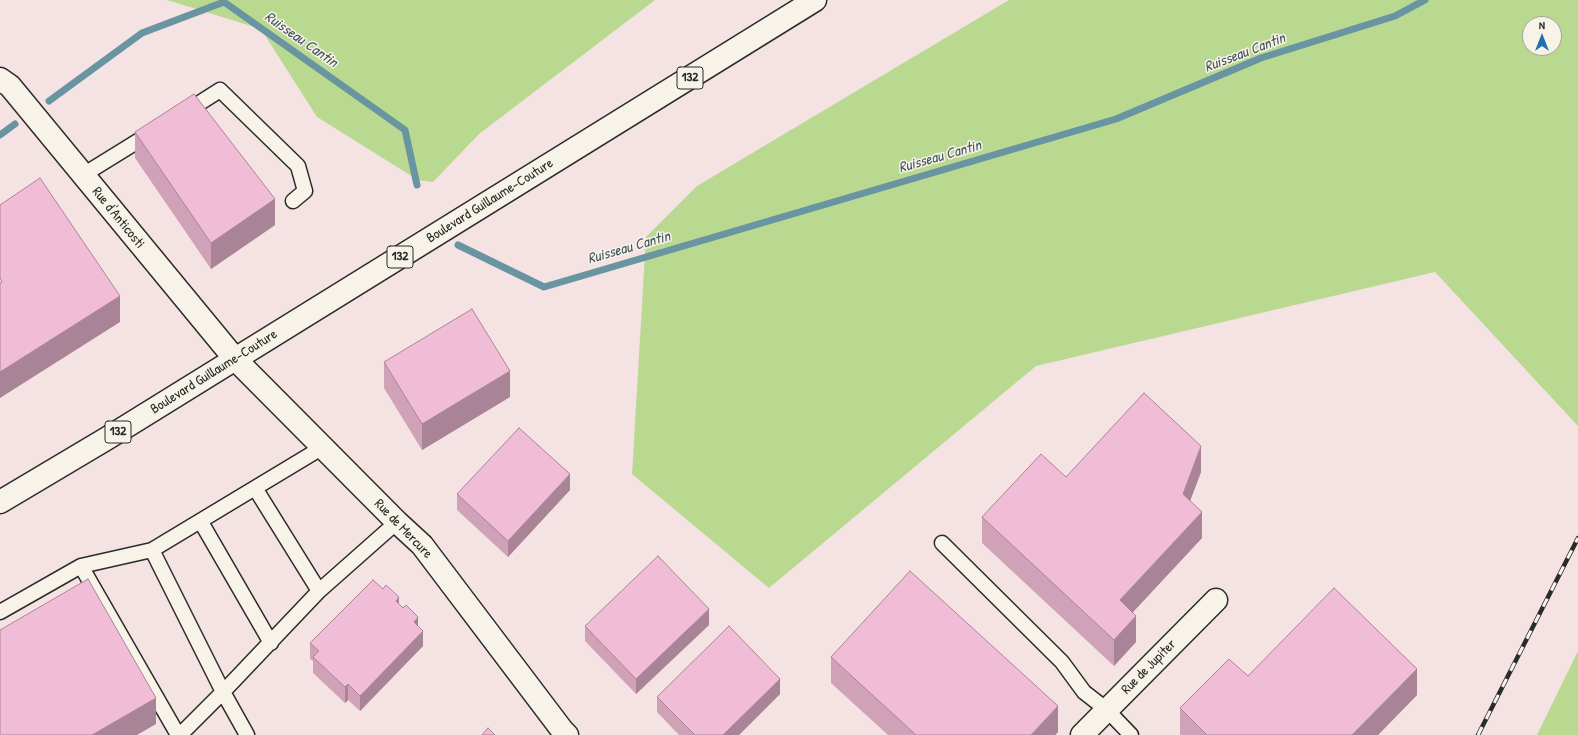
<!DOCTYPE html>
<html>
<head>
<meta charset="utf-8">
<style>
	body { margin:0 }
	#map { position:relative; width:1578px; height:735px; overflow:hidden; background:#f5e2e3; font-family:"Patrick Hand",sans-serif }
	canvas { display:block }
	.north { position:absolute; left:1522px; top:16px; width:40px; height:40px; box-sizing:border-box; background:#f7f3e8; border:1px solid #a5a39c; border-radius:50%; rotate:0deg; font-size:11px; font-weight:700; line-height:16px; text-align:center; color:#2b2b2b }
	.north::after { content:''; display:block; margin:auto; width:14px; height:18px; background:#1f6fb2; clip-path:polygon(50% 0,100% 100%,50% 72%,0 100%) }
</style>
</head>
<body>
<div id="map">
<canvas width="1578" height="735"></canvas>
<div class="north">N</div>
</div>
<script>
const ctx = document.querySelector('canvas').getContext('2d');
ctx.lineJoin = 'round';
function fillPath(path, color) { ctx.fillStyle = color; ctx.fill(path, 'evenodd'); }
const poly = rows => new Path2D(rows.map(r => 'M' + r).join(''));
function trace(path, color, width, dash) { ctx.strokeStyle = color; ctx.lineWidth = width; ctx.lineCap = dash ? 'butt' : 'round'; ctx.setLineDash(dash || []); ctx.stroke(path); }
function label(font, color, halo, rows, align = 'center') {
  ctx.font = font + ' "Patrick Hand",sans-serif'; ctx.lineWidth = 3; ctx.setLineDash([]); ctx.textBaseline = 'middle'; ctx.strokeStyle = halo; ctx.fillStyle = color; for (const [text, x, y, turn = 0] of rows) {
    ctx.save(); ctx.translate(x, y); ctx.rotate((+turn || 0) * Math.PI / 180); ctx.textAlign = isNaN(turn) ? turn : align; if (halo) ctx.strokeText(text, 0, 0); ctx.fillText(text, 0, 0); ctx.restore();
  }
}
fillPath(poly([
	[167,0,655,0,479,134,433,182,418,180,317,117,261,29],
	[1009,0,1578,0,1578,426,1435,272,1036,366,769,588,632,474,646,237,697,186],
	[1530,24,1554,24,1554,48,1530,48],
	[1578,651,1578,735,1537,735]
]), '#b9d890');
trace(poly([
	[49,101,142,33,224,2,405,130,417,185],
	[0,135,15,124],
	[458,245,544,287,1116,119,1261,58,1395,16,1425,0]
]), '#6895a1', 7);
const lane = poly([
	[184,113,220,90,298,166,305,191,293,201],
	[83,175,151,133],
	[255,488,319,591],
	[201,522,271,643],
	[942,543,1062,662,1084,692,1107,710,1131,735],
	[81,566,152,550],
	[0,612,81,566,178,735],
	[180,735,223,692,152,550,323,447],
	[247,735,223,692,319,591,397,522]
]);
const street = poly([
	[0,79,10,86,235,359,397,522,422,545,562,730,567,735],
	[1082,735,1216,600]
]);
const primary = poly([
	[0,502,106,439,815,0]
]);
trace(lane, '#2b2b2b', 17);
trace(street, '#2b2b2b', 25);
trace(primary, '#2b2b2b', 25);
trace(lane, '#f7f3e8', 14);
trace(street, '#f7f3e8', 22);
trace(primary, '#f7f3e8', 22);
const rail = poly([
	[1478,735,1578,538]
]);
trace(rail, '#2b2b2b', 4.5);
trace(rail, '#f7f3e8', 3, [9]);
fillPath(poly([
	[135,132,275,225,211,269,135,158],
	[384,362,510,397,422,450,384,388],
	[1201,472,1190,500,1202,538,1133,612,1136,642,1114,666,982,543,982,517],
	[570,490,508,557,457,510,457,494],
	[399,604,418,626,423,646,360,711,348,700,345,703,313,673,313,661,310,659,310,643],
	[709,625,636,694,585,641,585,626],
	[831,657,1058,732,1055,735,888,735,831,683],
	[1248,676,1417,695,1378,735,1181,735,1180,734,1180,708],
	[780,694,739,735,679,735,657,712,657,697]
]), '#cfa2b8');
fillPath(poly([
	[275,199,275,225,211,269,211,243],
	[120,296,120,322,0,398,0,372],
	[510,371,510,397,422,450,422,424],
	[1201,446,1201,472,1183,520,1183,494],
	[570,474,570,490,508,557,508,541],
	[1202,512,1202,538,1120,626,1120,600],
	[399,597,399,613,396,601],
	[709,609,709,625,636,694,636,679],
	[1136,616,1136,642,1114,666,1114,640],
	[418,617,418,633,414,622],
	[423,631,423,646,360,711,360,696],
	[1417,669,1417,695,1378,735,1352,735],
	[780,679,780,694,739,735,723,735],
	[348,684,348,700,345,703,345,687],
	[156,698,156,724,137,735,92,735],
	[1058,706,1058,732,1055,735,1031,735]
]), '#a98496');
const building = poly([
	[194,94,275,199,211,243,135,132,194,94],
	[40,178,120,296,0,372,0,283,2,282,0,278,0,205,40,178],
	[472,309,510,371,422,424,384,362,472,309],
	[1144,393,1201,446,1183,494,1202,512,1120,600,1136,616,1114,640,982,517,1041,454,1066,477,1144,393],
	[519,428,570,474,508,541,457,494,519,428],
	[658,556,709,609,636,679,585,626,658,556],
	[910,571,1058,706,1031,735,916,735,831,657,910,571],
	[88,579,156,698,92,735,0,735,0,630,88,579],
	[373,580,383,589,386,585,399,597,396,601,403,608,406,605,418,617,414,622,423,631,360,696,348,684,345,687,313,657,319,651,310,643,373,580],
	[1334,588,1417,669,1352,735,1207,735,1180,708,1229,659,1248,676,1334,588],
	[729,626,780,679,723,735,695,735,657,697,729,626],
	[488,728,495,735,482,735,488,728]
]);
fillPath(building, '#f1bcd6');
trace(building, '#a98496', 1);
for (const [x, y, w] of [
	[690,78,26],
	[400,257,26],
	[118,432,26]
]) { const box = new Path2D(); box.roundRect(x - w / 2, y - 11, w, 22, 3); ctx.fillStyle = '#f7f3e8'; ctx.fill(box); trace(box, '#2b2b2b', 1); }
label('bold 13px', '#2b2b2b', null, [
	["132",690,78],
	["132",400,257],
	["132",118,432]
]);
label('14px', '#2b2b2b', '#f7f3e8', [
	["Boulevard Guillaume-Couture",490,201,-32],
	["Rue d'Anticosti",118,218,51],
	["Boulevard Guillaume-Couture",214,372,-32],
	["Rue de Mercure",403,529,46],
	["Rue de Jupiter",1149,667,-45]
]);
label('italic 15px', '#44575c', '#f7f3e8', [
	["Ruisseau Cantin",301,40,35],
	["Ruisseau Cantin",1245,53,-21],
	["Ruisseau Cantin",940,157,-16],
	["Ruisseau Cantin",629,248,-16]
]);
</script>
</body>
</html>
